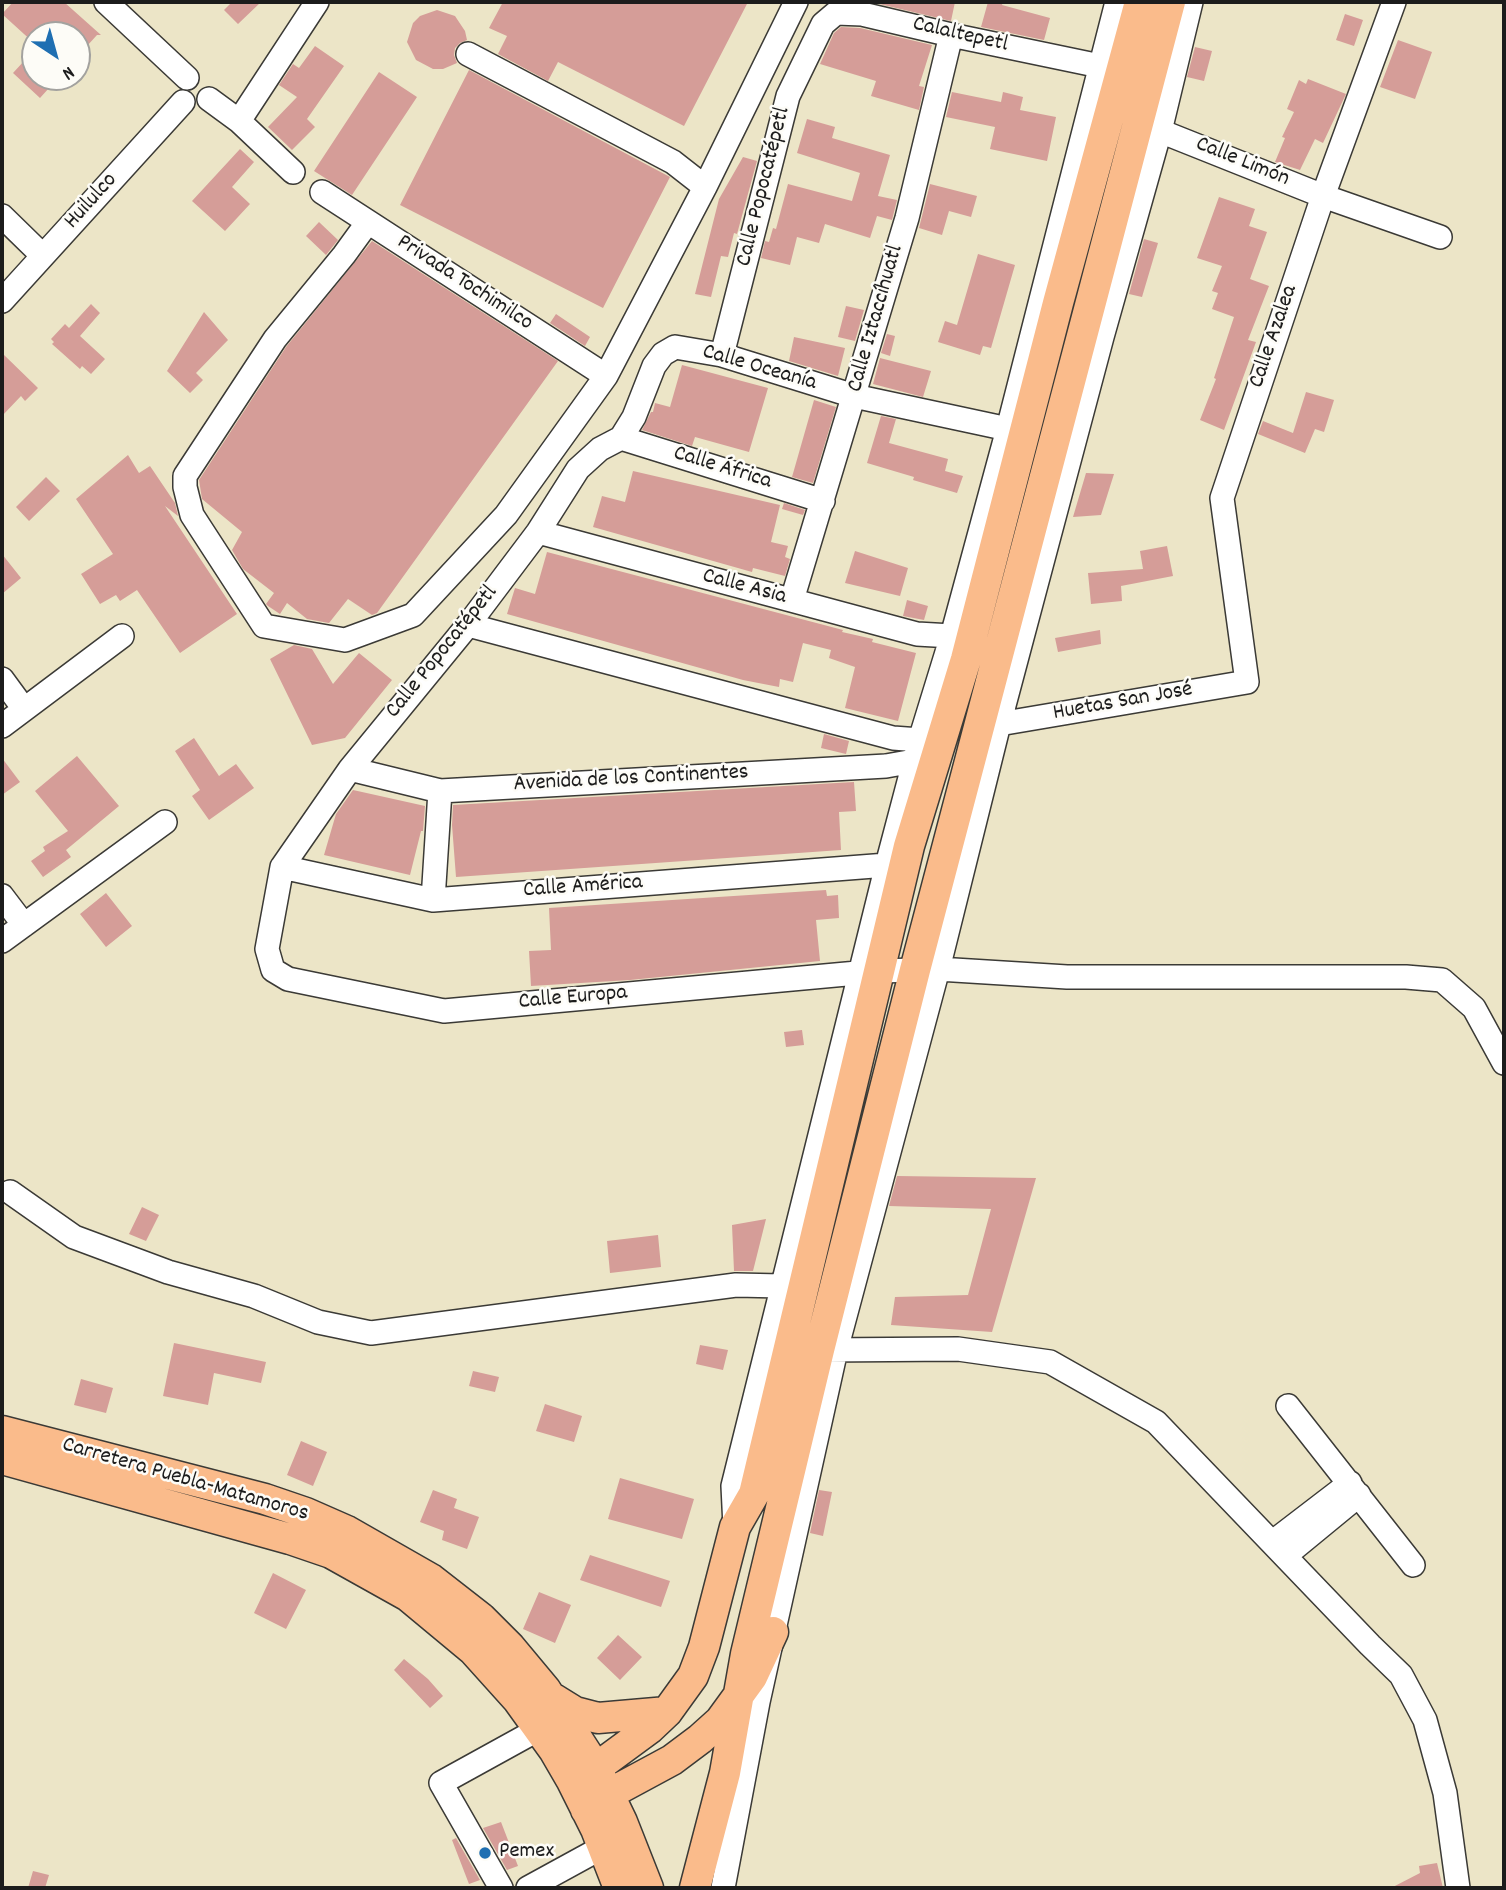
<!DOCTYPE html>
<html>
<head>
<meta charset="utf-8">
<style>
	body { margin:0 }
	#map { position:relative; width:1506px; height:1890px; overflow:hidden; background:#ece5c7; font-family:Dekko,sans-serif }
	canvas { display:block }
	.frame { position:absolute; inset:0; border:4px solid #1c1c1c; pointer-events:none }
	.north { position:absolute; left:21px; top:21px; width:70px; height:70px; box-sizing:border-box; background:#fdfcf7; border:2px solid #a3a29f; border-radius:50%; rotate:144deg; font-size:19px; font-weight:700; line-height:28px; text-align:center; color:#1c1c1c }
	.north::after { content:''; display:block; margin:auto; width:24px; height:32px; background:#1f6fb2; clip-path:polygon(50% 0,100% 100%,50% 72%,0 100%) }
</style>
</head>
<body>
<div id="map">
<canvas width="1506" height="1890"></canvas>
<div class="frame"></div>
<div class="north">N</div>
</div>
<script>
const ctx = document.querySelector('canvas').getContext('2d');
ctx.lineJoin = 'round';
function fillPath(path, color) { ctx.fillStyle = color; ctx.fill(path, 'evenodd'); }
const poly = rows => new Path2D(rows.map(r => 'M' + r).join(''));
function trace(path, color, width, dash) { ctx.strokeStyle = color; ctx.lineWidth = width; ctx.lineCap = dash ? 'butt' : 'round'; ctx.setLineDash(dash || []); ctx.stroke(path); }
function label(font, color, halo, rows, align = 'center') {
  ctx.font = font + ' Dekko,sans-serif'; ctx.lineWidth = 5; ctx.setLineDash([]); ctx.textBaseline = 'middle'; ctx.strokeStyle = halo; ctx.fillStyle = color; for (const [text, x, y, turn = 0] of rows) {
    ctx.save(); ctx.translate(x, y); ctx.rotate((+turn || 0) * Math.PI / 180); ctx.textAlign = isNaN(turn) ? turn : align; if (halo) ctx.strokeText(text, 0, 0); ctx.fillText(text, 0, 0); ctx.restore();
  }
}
fillPath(poly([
	[13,2,64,2,101,35,97,35,77,57,77,35,35,35,35,44,2,14],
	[232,2,261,2,238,24,224,10],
	[503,2,748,2,684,126,558,62,548,81,498,54,507,36,489,28],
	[871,2,955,2,951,21],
	[988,2,1003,2,1002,5,1050,18,1044,40,981,27],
	[437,10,455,16,465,31,467,40,460,43,455,48,454,55,457,63,443,69,433,69,416,60,407,42,413,23,420,16],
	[1345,14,1363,20,1354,46,1336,40],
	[841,27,860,28,932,45,919,86,924,87,919,110,871,96,876,81,820,64,834,33],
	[1398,40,1432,52,1415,99,1380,87],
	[315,46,344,66,307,119,315,127,292,150,268,127,297,97,279,85,293,64,299,68],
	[1195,47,1212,51,1204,81,1187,77],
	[35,49,35,77,59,77,40,98,13,73],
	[469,70,670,177,603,308,400,205],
	[379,72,417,97,352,195,314,171],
	[1308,79,1346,94,1323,143,1315,139,1300,170,1275,162,1285,138,1282,137,1294,112,1287,109,1299,80,1306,84],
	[952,92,1001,102,1003,92,1023,97,1020,110,1056,117,1047,161,990,149,995,127,946,117],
	[807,119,835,127,832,138,890,155,878,196,897,200,892,220,877,216,870,238,825,224,819,243,797,237,790,265,761,258,765,241,769,242,773,228,776,229,788,184,852,201,860,173,797,153],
	[240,149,254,162,232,187,250,204,225,231,192,201],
	[743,157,757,161,737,234,734,233,728,257,721,256,711,297,695,294,719,199],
	[930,184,977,196,971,217,949,211,942,235,919,228],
	[1219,197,1255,209,1249,226,1267,232,1250,279,1269,286,1248,340,1256,342,1224,430,1200,420,1216,379,1214,378,1234,317,1212,309,1218,293,1212,291,1222,266,1197,258],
	[319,222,338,240,326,255,306,236],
	[1144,239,1158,243,1142,297,1129,294],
	[372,241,558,361,377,613,372,615,348,599,329,623,307,619,287,603,280,614,268,606,266,604,274,593,243,569,232,550,242,532,202,499,199,480,286,347],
	[978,254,1015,265,991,348,983,346,980,355,938,342,945,321,957,325],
	[91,304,100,313,80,336,105,359,91,374,82,366,80,369,52,344,54,342,51,339,65,324,69,328],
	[846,306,864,310,855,341,838,337],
	[204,312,228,340,196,373,203,380,190,393,167,371],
	[556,314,590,337,585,346,550,323],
	[887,334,895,336,890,356,881,353],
	[794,337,845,348,838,376,789,361],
	[2,353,38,388,25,401,21,396,2,416],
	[880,358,931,371,923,397,873,384],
	[682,365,768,388,749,452,695,437,692,446,642,430,651,412,653,412,655,403,670,407],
	[1306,392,1334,400,1324,432,1315,429,1305,453,1258,434,1263,421,1293,433],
	[814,400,836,407,813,483,792,477],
	[881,416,896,419,889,443,948,459,945,471,963,476,957,493,913,480,914,477,867,463],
	[128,455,139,473,150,466,175,503,178,516,165,506,237,614,180,653,137,590,120,601,116,595,100,604,81,574,113,554,76,499],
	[633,471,780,505,771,542,788,546,785,557,790,559,785,576,753,568,752,572,593,527,602,496,625,502],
	[1086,473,1114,474,1101,515,1073,517],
	[46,477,60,491,29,521,16,507],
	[784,503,805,510,803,515,782,509],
	[1167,546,1173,576,1121,586,1122,601,1091,604,1088,573,1143,569,1140,551],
	[855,551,908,568,900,596,845,583],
	[547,552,843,630,842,632,873,639,872,642,916,653,898,721,845,708,855,667,829,658,831,650,803,643,793,682,780,679,779,687,743,680,507,614,515,588,535,594],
	[2,554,21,578,2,594],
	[907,600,928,606,924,620,903,616],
	[1100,630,1101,644,1058,652,1055,638],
	[294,645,312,649,333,684,359,653,392,680,345,738,312,745,270,659],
	[824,734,849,741,846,754,821,748],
	[194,738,219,776,236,764,254,788,209,820,192,796,200,790,175,751],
	[77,756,119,806,66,850,71,857,43,877,31,861,45,851,43,847,68,831,35,791],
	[2,758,20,782,2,795],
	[854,782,856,811,839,812,841,850,456,877,452,825,453,805],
	[353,790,425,806,423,831,421,831,410,875,324,855,336,814],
	[826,890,827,896,838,895,839,918,816,920,820,961,630,980,531,986,529,951,551,950,549,908],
	[106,893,132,926,106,947,80,914],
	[802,1030,804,1045,786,1047,784,1032],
	[897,1176,1036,1178,992,1332,891,1325,895,1297,968,1295,991,1209,889,1206],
	[142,1207,159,1215,146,1241,129,1234],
	[766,1219,753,1271,734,1271,732,1225],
	[658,1235,661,1267,610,1273,607,1241],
	[174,1343,266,1362,261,1383,214,1373,208,1405,163,1396],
	[700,1345,728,1350,723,1370,696,1364],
	[473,1371,499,1377,495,1392,469,1386],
	[81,1379,113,1388,106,1413,74,1405],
	[545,1404,582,1416,574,1442,536,1431],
	[301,1441,327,1452,313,1486,287,1475],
	[620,1478,694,1499,682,1539,608,1519],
	[433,1490,457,1499,454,1508,479,1517,467,1549,442,1540,444,1531,420,1522],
	[819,1490,832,1492,823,1536,810,1533],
	[590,1555,670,1581,661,1607,580,1580],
	[273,1573,306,1590,286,1629,254,1613],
	[539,1592,571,1605,555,1643,523,1629],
	[618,1635,642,1657,620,1680,597,1658],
	[404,1659,428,1679,443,1696,430,1708,394,1670],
	[501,1822,518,1866,507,1870,483,1828],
	[456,1838,480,1880,469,1884,452,1840],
	[1437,1863,1443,1888,1391,1888,1420,1873,1419,1866],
	[33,1871,49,1875,45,1888,28,1888]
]), '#d59d98');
const minor = poly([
	[106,2,187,78],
	[468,54,673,162,705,187],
	[209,99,239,121,293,172],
	[239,121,317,2],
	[1160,131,1323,196,1440,237],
	[322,192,606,376],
	[2,216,43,256],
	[368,222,344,255,275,339,185,476,185,487,192,515,264,626,345,640,413,615,506,515,606,376,705,187,796,2],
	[2,301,183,102],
	[722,355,788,96,823,24,836,13,862,14,951,35,1100,66],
	[1008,429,854,396,722,355,675,347,663,354,654,366,634,417,621,438,600,449,578,469,538,532,468,625,350,769,282,867,267,949,273,970,288,979,444,1011,879,971,915,970,938,969,1067,977,1406,977,1442,980,1474,1008,1504,1063],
	[621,438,823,501],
	[538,532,917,634,952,636],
	[792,600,907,218,951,35],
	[468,625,893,738,920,740],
	[2,679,24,709],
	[999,724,1247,682,1222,498,1323,196,1394,2],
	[2,726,122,636],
	[350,769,440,791,886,766,914,761],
	[282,867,433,900,887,865],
	[2,896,24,925],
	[433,900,440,791],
	[2,941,165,822],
	[10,1192,74,1237,168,1272,254,1296,318,1322,371,1333,736,1285,782,1286],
	[823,1350,958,1349,1050,1362,1156,1422,1370,1645,1401,1675,1425,1720,1445,1793,1458,1888],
	[1288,1406,1413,1565],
	[735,1527,733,1486,887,865,920,740,952,636,1008,429,1117,2],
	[1273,1542,1350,1483],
	[1286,1555,1359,1495],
	[501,1888,441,1783,539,1729],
	[528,1888,603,1847],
	[723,1888,758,1702,836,1350,938,969,999,724,1102,337,1160,131,1191,2]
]);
const major = poly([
	[2,1431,265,1499,306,1513,347,1531,431,1579,481,1618,510,1647,545,1689,596,1768,622,1822,648,1888],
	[2,1459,290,1539,331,1553,408,1596,473,1650,518,1700,554,1750,572,1781,596,1829,619,1888],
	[554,1699,575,1712,598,1718,667,1712],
	[589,1792,609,1794,672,1760,700,1739,720,1721,752,1677,773,1632],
	[586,1810,585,1791,588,1777,596,1768,649,1729,667,1712,693,1676,704,1647,735,1527,754,1494,909,846,966,659,1058,303,1140,2],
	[695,1888,725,1773,746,1654,819,1350,915,970,1170,2]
]);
trace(minor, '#3b3a36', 26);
trace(major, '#3b3a36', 33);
trace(minor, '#fff', 23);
trace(major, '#fabb8b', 30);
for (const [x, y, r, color] of [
	[485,1853,7,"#1f6fb2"]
]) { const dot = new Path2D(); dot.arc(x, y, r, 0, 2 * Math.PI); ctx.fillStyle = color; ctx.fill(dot); trace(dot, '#fdfcf7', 2.5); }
label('23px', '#1c1c1c', '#fdfcf7', [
	["Calaltepetl",960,36,13],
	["Calle Limón",1242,163,22],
	["Calle Popocatépetl",765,187,-76],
	["Huilulco",92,202,-48],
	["Privada Tochimilco",464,284,33],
	["Calle Iztaccíhuatl",877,319,-74],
	["Calle Azalea",1275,337,-71],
	["Calle Oceanía",759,369,16],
	["Calle África",722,469,17],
	["Calle Asia",744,588,15],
	["Calle Popocatépetl",443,653,-51],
	["Huetas San José",1123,703,-10],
	["Avenida de los Continentes",631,780,-3],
	["Calle América",583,888,-4],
	["Calle Europa",573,999,-5],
	["Carretera Puebla-Matamoros",185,1481,16]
]);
label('23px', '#1c1c1c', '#fdfcf7', [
	["Pemex",499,1853]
], 'left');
</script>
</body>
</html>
